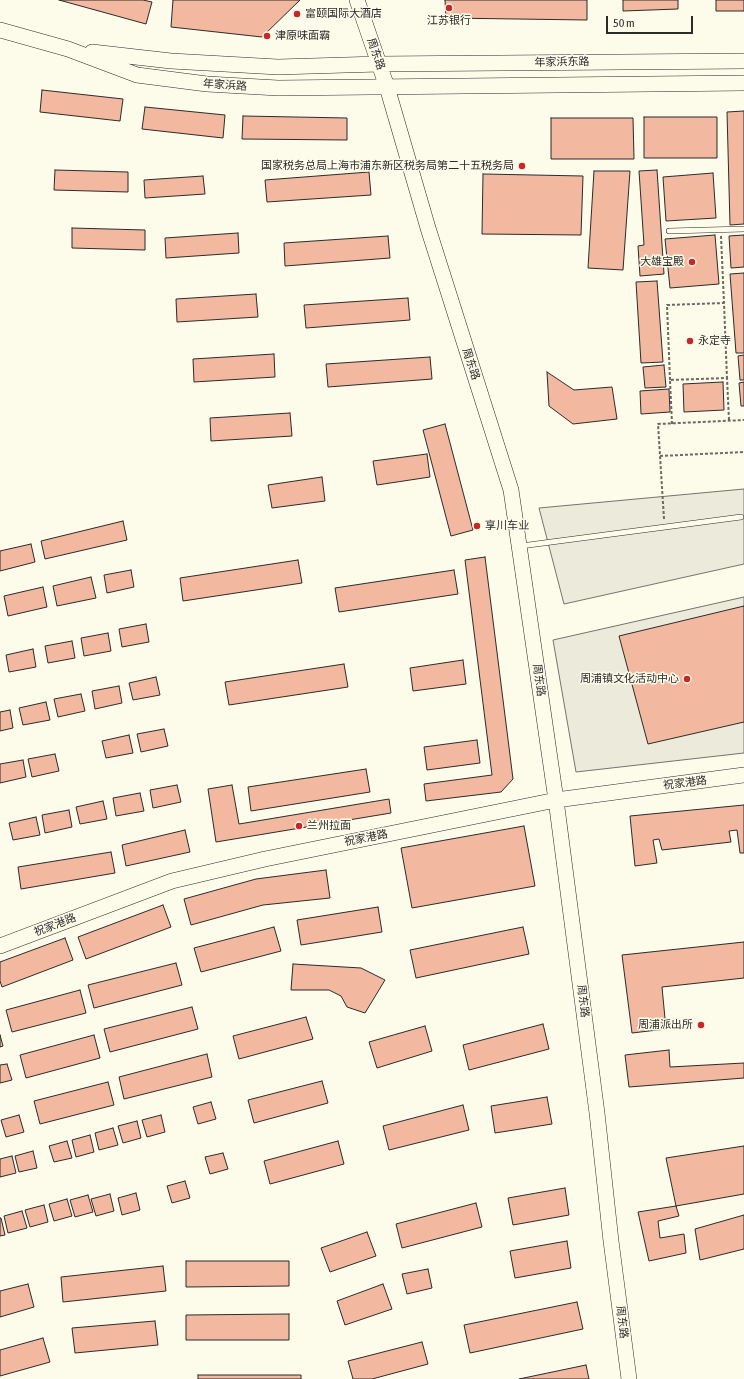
<!DOCTYPE html>
<html>
<head>
<meta charset="utf-8">
<style>
	body { margin:0 }
	#map { position:relative; width:744px; height:1379px; overflow:hidden; background:#fdfbea; font-family:"Asap Condensed",sans-serif }
	canvas { display:block }
	.scale { position:absolute; left:606px; top:16px; width:87px; height:18px; box-sizing:border-box; border:2px solid #2b2b2b; border-top:0; padding-left:5px; font-size:12px; line-height:14px; white-space:nowrap; color:#2b2b2b; -webkit-text-stroke:3px #fdfbea; paint-order:stroke }
</style>
</head>
<body>
<div id="map">
<canvas width="744" height="1379"></canvas>
<div class="scale">50 m</div>
</div>
<script>
const ctx = document.querySelector('canvas').getContext('2d');
ctx.lineJoin = 'round';
function fillPath(path, color) { ctx.fillStyle = color; ctx.fill(path, 'evenodd'); }
const poly = rows => new Path2D(rows.map(r => 'M' + r).join(''));
function trace(path, color, width, dash) { ctx.strokeStyle = color; ctx.lineWidth = width; ctx.lineCap = dash ? 'butt' : 'round'; ctx.setLineDash(dash || []); ctx.stroke(path); }
function label(font, color, halo, rows, align = 'center') {
  ctx.font = font + ' "Asap Condensed","Noto Sans SC",sans-serif'; ctx.lineWidth = 3; ctx.setLineDash([]); ctx.textBaseline = 'middle'; ctx.strokeStyle = halo; ctx.fillStyle = color; for (const [text, x, y, turn = 0] of rows) {
    ctx.save(); ctx.translate(x, y); ctx.rotate((+turn || 0) * Math.PI / 180); ctx.textAlign = isNaN(turn) ? turn : align; if (halo) ctx.strokeText(text, 0, 0); ctx.fillText(text, 0, 0); ctx.restore();
  }
}
const parking = poly([
	[744,489,744,564,564,604,539,508,744,489],
	[744,597,744,753,576,772,553,640,744,597]
]);
fillPath(parking, '#eceadb');
trace(parking, '#74746e', 1);
const building = poly([
	[59,0,143,0,152,2,146,24,59,0],
	[173,0,300,0,262,37,171,27,173,0],
	[445,0,587,0,587,20,446,18,445,0],
	[623,0,678,0,678,9,623,11,623,0],
	[716,0,744,0,744,11,716,11,716,0],
	[42,90,123,99,120,121,40,112,42,90],
	[145,107,225,115,223,138,142,129,145,107],
	[744,111,744,224,730,225,727,112,744,111],
	[243,116,347,118,347,140,242,139,243,116],
	[644,117,717,117,717,158,644,158,644,117],
	[551,118,633,118,634,159,551,159,551,118],
	[55,170,128,172,128,192,54,190,55,170],
	[657,170,664,274,640,276,638,246,644,245,639,171,657,170],
	[594,171,630,171,623,270,588,268,594,171],
	[369,172,371,195,267,202,265,180,369,172],
	[713,173,716,218,666,221,663,177,713,173],
	[483,174,583,176,581,235,482,234,483,174],
	[203,176,205,194,145,198,144,180,203,176],
	[72,228,145,230,145,250,72,248,72,228],
	[238,233,239,253,166,258,165,238,238,233],
	[715,235,719,284,670,288,665,239,715,235],
	[744,235,744,267,731,268,729,236,744,235],
	[388,236,390,258,285,266,284,243,388,236],
	[744,273,744,353,736,353,730,274,744,273],
	[657,281,663,362,641,363,636,282,657,281],
	[256,294,258,317,177,322,176,299,256,294],
	[408,298,410,320,306,328,304,305,408,298],
	[274,354,275,377,194,382,193,359,274,354],
	[744,355,744,380,740,380,738,356,744,355],
	[430,357,432,379,328,387,326,364,430,357],
	[664,365,666,387,645,388,643,367,664,365],
	[547,372,574,390,612,387,617,419,573,424,549,406,547,372],
	[723,382,724,410,684,412,683,384,723,382],
	[744,382,744,406,741,406,739,383,744,382],
	[669,389,670,412,641,414,640,391,669,389],
	[290,413,292,436,211,441,210,418,290,413],
	[445,424,473,530,451,536,423,430,445,424],
	[427,454,430,477,377,485,373,461,427,454],
	[322,477,325,501,272,508,268,485,322,477],
	[123,521,127,540,45,559,41,541,123,521],
	[31,544,35,562,0,571,0,551,31,544],
	[485,557,513,779,501,792,426,801,424,784,492,775,465,560,485,557],
	[298,560,302,583,183,601,180,578,298,560],
	[131,570,134,587,107,593,104,575,131,570],
	[454,570,458,594,339,612,335,588,454,570],
	[91,577,96,598,57,606,53,586,91,577],
	[43,587,47,607,8,616,4,596,43,587],
	[744,606,744,722,648,744,619,636,744,606],
	[146,624,149,642,122,647,119,629,146,624],
	[108,633,111,651,84,656,81,638,108,633],
	[72,641,75,658,48,663,45,646,72,641],
	[33,649,36,667,9,672,6,655,33,649],
	[463,660,466,684,413,691,410,668,463,660],
	[344,664,348,687,229,705,225,682,344,664],
	[156,677,160,695,133,700,129,683,156,677],
	[119,686,122,703,95,709,92,691,119,686],
	[81,694,85,711,58,717,54,699,81,694],
	[46,702,50,720,23,725,19,708,46,702],
	[10,710,13,728,0,731,0,712,10,710],
	[164,729,168,746,141,752,137,734,164,729],
	[129,735,133,753,106,758,102,741,129,735],
	[477,740,480,763,427,770,424,747,477,740],
	[55,754,59,771,32,777,28,759,55,754],
	[23,760,26,777,0,783,0,764,23,760],
	[366,769,370,792,251,811,248,787,366,769],
	[177,785,181,802,153,808,150,790,177,785],
	[232,785,239,824,389,799,391,813,216,842,208,789,232,785],
	[140,793,144,811,116,816,113,798,140,793],
	[103,801,107,819,80,824,76,807,103,801],
	[744,805,744,853,740,853,737,830,729,831,731,842,662,850,659,839,653,840,657,863,635,866,630,816,744,805],
	[69,810,72,827,45,833,42,815,69,810],
	[36,817,40,835,13,840,9,823,36,817],
	[524,826,535,886,412,908,401,848,524,826],
	[185,830,190,852,126,866,122,845,185,830],
	[111,852,115,873,21,889,18,867,111,852],
	[326,870,330,898,263,905,191,925,184,899,256,879,326,870],
	[163,905,171,927,86,959,78,937,163,905],
	[378,907,382,932,301,945,297,920,378,907],
	[274,927,281,951,201,972,194,948,274,927],
	[523,927,529,954,416,978,410,950,523,927],
	[65,938,73,960,2,987,0,981,0,962,65,938],
	[744,942,744,978,662,987,666,1029,632,1033,622,955,744,942],
	[176,963,182,985,94,1008,88,985,176,963],
	[293,964,361,968,385,980,365,1013,347,1007,341,996,329,990,291,990,293,964],
	[80,990,86,1013,12,1032,6,1010,80,990],
	[192,1007,198,1029,110,1052,104,1029,192,1007],
	[306,1017,313,1039,239,1059,233,1036,306,1017],
	[543,1024,549,1049,469,1070,463,1045,543,1024],
	[425,1026,432,1051,377,1068,369,1042,425,1026],
	[0,1035,3,1046,0,1047,0,1035],
	[94,1035,100,1058,26,1078,20,1055,94,1035],
	[669,1050,670,1067,744,1063,744,1078,629,1087,625,1055,669,1050],
	[207,1054,212,1077,124,1099,119,1077,207,1054],
	[7,1064,12,1080,0,1083,0,1065,7,1064],
	[322,1081,328,1103,254,1123,248,1100,322,1081],
	[108,1082,114,1105,40,1124,34,1101,108,1082],
	[547,1097,552,1124,495,1133,491,1106,547,1097],
	[211,1102,216,1119,198,1124,193,1107,211,1102],
	[463,1105,469,1130,389,1150,383,1126,463,1105],
	[19,1115,24,1132,6,1137,1,1120,19,1115],
	[161,1115,165,1132,147,1137,142,1120,161,1115],
	[137,1121,141,1138,123,1143,118,1126,137,1121],
	[113,1128,118,1145,99,1150,95,1133,113,1128],
	[90,1135,94,1152,76,1157,72,1140,90,1135],
	[67,1141,72,1158,54,1162,49,1146,67,1141],
	[338,1141,344,1164,270,1184,264,1161,338,1141],
	[744,1146,744,1194,676,1206,666,1158,744,1146],
	[33,1151,37,1168,19,1172,15,1156,33,1151],
	[223,1153,228,1169,210,1174,205,1157,223,1153],
	[12,1156,16,1173,0,1177,0,1159,12,1156],
	[185,1181,190,1198,172,1203,167,1186,185,1181],
	[565,1188,569,1215,513,1225,508,1198,565,1188],
	[136,1193,140,1210,122,1215,118,1198,136,1193],
	[110,1194,114,1211,96,1216,91,1199,110,1194],
	[88,1195,93,1212,75,1217,70,1200,88,1195],
	[67,1199,72,1216,54,1221,49,1204,67,1199],
	[476,1203,482,1227,402,1248,396,1224,476,1203],
	[44,1205,48,1222,30,1227,25,1210,44,1205],
	[676,1206,679,1216,658,1221,660,1238,684,1234,686,1253,649,1261,638,1212,676,1206],
	[22,1211,27,1228,8,1233,4,1216,22,1211],
	[744,1215,744,1249,700,1260,695,1229,744,1215],
	[0,1218,1,1218,5,1235,0,1236,0,1218],
	[367,1232,376,1256,330,1272,321,1248,367,1232],
	[567,1241,571,1268,515,1278,510,1251,567,1241],
	[186,1261,289,1261,289,1286,186,1287,186,1261],
	[163,1266,166,1291,63,1302,61,1277,163,1266],
	[428,1269,432,1288,407,1294,402,1274,428,1269],
	[28,1284,34,1307,0,1317,0,1291,28,1284],
	[383,1284,392,1309,345,1325,337,1301,383,1284],
	[577,1302,583,1329,470,1353,464,1325,577,1302],
	[289,1314,289,1340,186,1340,186,1315,289,1314],
	[155,1321,158,1345,75,1353,72,1328,155,1321],
	[43,1338,50,1362,0,1376,0,1350,43,1338],
	[422,1342,428,1364,372,1379,353,1379,348,1361,422,1342],
	[586,1365,589,1379,519,1379,586,1365],
	[198,1375,301,1375,301,1379,198,1379,198,1375]
]);
fillPath(building, '#f2b8a0');
trace(building, '#2b2b2b', 1);
const lane = poly([
	[669,231,744,229],
	[521,546,741,517]
]);
const secondary = poly([
	[357,0,387,87,428,228,511,490,556,800,597,1113,611,1241,629,1379],
	[0,30,68,49,137,75,207,84,278,88,744,83],
	[92,52,171,61,278,67,379,64,744,61],
	[0,946,172,881,265,859,556,800,744,775]
]);
trace(lane, '#2b2b2b', 6);
trace(secondary, '#2b2b2b', 16);
trace(poly([
	[721,236,724,303],
	[670,380,667,305,724,303,727,378],
	[672,424,670,380,727,378,729,420],
	[660,456,744,452],
	[664,519,658,424,744,420]
]), '#6a6964', 2, [3, 2]);
trace(lane, '#fdfbea', 5);
trace(secondary, '#fdfbea', 15);
for (const [x, y, r, color] of [
	[449,8,4,"#c62828"],
	[297,14,4,"#c62828"],
	[267,36,4,"#c62828"],
	[522,166,4,"#c62828"],
	[692,262,4,"#c62828"],
	[690,341,4,"#c62828"],
	[477,526,4,"#c62828"],
	[687,679,4,"#c62828"],
	[299,826,4,"#c62828"],
	[701,1025,4,"#c62828"]
]) { const dot = new Path2D(); dot.arc(x, y, r, 0, 2 * Math.PI); ctx.fillStyle = color; ctx.fill(dot); trace(dot, '#fdfbea', 1.5); }
label('11px', '#2b2b2b', '#fdfbea', [
	["富颐国际大酒店",305,14],
	["江苏银行",449,21,"center"],
	["津原味面霸",275,36],
	["国家税务总局上海市浦东新区税务局第二十五税务局",514,166,"right"],
	["大雄宝殿",684,262,"right"],
	["永定寺",698,341],
	["享川车业",485,526],
	["周浦镇文化活动中心",679,679,"right"],
	["兰州拉面",307,826],
	["周浦派出所",693,1025,"right"]
], 'left');
label('11px', '#2b2b2b', '#fdfbea', [
	["周东路",376,54,71],
	["年家浜东路",562,62,-1],
	["年家浜路",225,85,4],
	["周东路",471,364,72],
	["周东路",539,680,82],
	["祝家港路",685,783,-7],
	["祝家港路",366,838,-11],
	["祝家港路",55,925,-21],
	["周东路",583,1001,83],
	["周东路",622,1322,83]
]);
</script>
</body>
</html>
